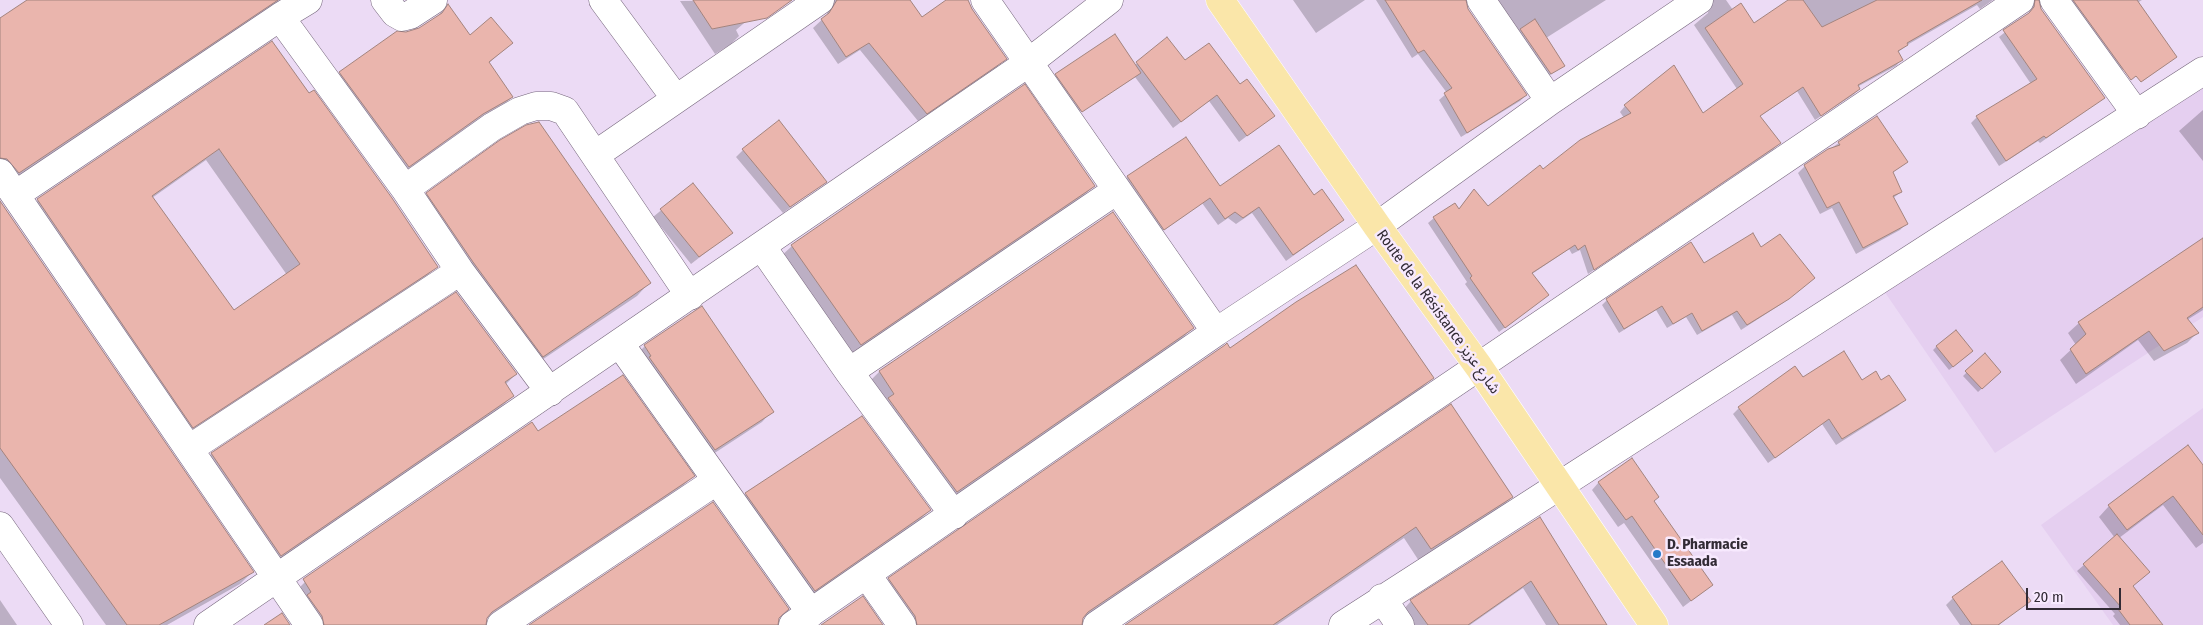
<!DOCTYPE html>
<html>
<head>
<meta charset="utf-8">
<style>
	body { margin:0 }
	#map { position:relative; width:2203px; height:625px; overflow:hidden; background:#ecdbf5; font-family:"Fira Sans Condensed",sans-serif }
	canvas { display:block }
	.scale { position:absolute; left:2026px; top:588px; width:95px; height:22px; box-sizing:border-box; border:2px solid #322b35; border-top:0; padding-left:6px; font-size:15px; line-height:18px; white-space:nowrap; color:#322b35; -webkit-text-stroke:4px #f7e9fe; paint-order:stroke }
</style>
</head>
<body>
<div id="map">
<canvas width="2203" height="625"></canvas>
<div class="scale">20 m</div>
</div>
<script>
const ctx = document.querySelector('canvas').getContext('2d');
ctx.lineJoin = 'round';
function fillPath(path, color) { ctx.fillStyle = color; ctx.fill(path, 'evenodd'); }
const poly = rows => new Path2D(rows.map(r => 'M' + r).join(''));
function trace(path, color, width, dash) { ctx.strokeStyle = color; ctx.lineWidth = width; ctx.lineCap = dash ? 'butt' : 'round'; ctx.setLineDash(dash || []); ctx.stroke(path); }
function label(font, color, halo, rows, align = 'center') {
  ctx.font = font + ' "Fira Sans Condensed","Noto Sans Arabic",sans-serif'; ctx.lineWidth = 5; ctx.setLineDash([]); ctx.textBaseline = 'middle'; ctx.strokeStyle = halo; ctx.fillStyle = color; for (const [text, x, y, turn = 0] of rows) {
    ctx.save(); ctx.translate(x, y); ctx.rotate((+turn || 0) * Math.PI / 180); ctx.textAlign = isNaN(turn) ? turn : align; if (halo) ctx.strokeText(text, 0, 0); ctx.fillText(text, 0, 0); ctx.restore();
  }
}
fillPath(poly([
	[2203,85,2203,317,1995,453,1884,291],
	[2203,408,2203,625,2113,625,2041,525]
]), '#e5cff0');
fillPath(poly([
	[29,0,285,0,6,185,0,178,0,20],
	[771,0,736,30,739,36,731,44,715,54,680,1],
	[825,0,909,0,922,19,948,0,966,0,1005,58,997,67,918,121,860,50,838,64,813,28,827,15,828,7],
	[1293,0,1365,0,1316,33],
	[1376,0,1464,0,1467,9,1526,95,1520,101,1461,137,1439,100,1447,93,1418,54,1412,58],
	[1491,0,1606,0,1546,38,1563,65,1545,79],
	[1708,0,1726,0,1733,10,1754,24,1791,0,1993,0,1980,9,1977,5,1907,45,1897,53,1901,60,1896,66,1857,87,1859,89,1853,95,1815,120,1797,91,1759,117,1779,143,1774,149,1588,274,1580,250,1572,254,1569,249,1532,274,1548,295,1499,332,1465,284,1467,282,1428,223,1434,218,1458,210,1469,196,1487,208,1624,118,1620,112,1625,106,1703,115,1737,89,1694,25,1708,13,1709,5],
	[2029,0,2037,0,2040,10,2104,97,2040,143,2038,141,1999,166,1971,123,1977,117,2031,84,1999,37,2029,13,2030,5],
	[2064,0,2142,0,2137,3,2175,57,2143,81,2129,65,2117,74],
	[447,6,469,37,511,43,488,64,512,97,500,109,469,126,396,178,328,85,340,73,406,33,419,29,435,19],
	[1167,39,1185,62,1240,85,1273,116,1239,142,1209,101,1173,128,1135,77,1076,114,1049,82,1056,75,1135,65],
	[272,43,437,266,424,279,180,439,25,213,38,200],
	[206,160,287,275,233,312,152,198],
	[2203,110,2203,161,2179,131],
	[1877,117,1906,162,1892,173,1901,192,1892,199,1906,224,1900,230,1856,254,1832,208,1820,214,1798,173,1805,166],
	[1186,138,1220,188,1313,196,1343,220,1286,261,1252,213,1236,224,1228,218,1218,225,1202,203,1157,235,1121,184,1127,177],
	[743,150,825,182,783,213,736,157],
	[693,184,731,233,691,264,653,217],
	[1094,186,1081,198,848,356,779,258,792,246],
	[427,194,649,283,637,296,530,368,415,206],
	[0,203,252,572,240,584,167,625,106,625,0,478],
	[1113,213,1192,328,1180,341,944,504,867,384,879,372],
	[2203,240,2203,310,2187,320,2197,333,2187,343,2154,361,2138,340,2076,384,2060,360,2076,345,2068,333,2079,323],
	[1761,248,1808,282,1783,303,1741,330,1732,315,1697,335,1686,317,1667,328,1656,310,1619,333,1602,305,1607,300,1704,265],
	[456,294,516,374,505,385,513,396,500,408,268,568,199,467,211,454],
	[645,346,772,411,762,422,704,460,635,356],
	[1936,347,1968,355,1949,370,1933,350],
	[1230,349,1432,378,1420,390,1081,619,1080,625,900,625,877,591,889,579],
	[1985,355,2000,372,1978,392,1963,376],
	[1802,378,1881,382,1904,400,1898,406,1836,445,1822,424,1768,463,1733,414,1739,408],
	[1451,406,1512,497,1500,509,1419,561,1404,538,1277,625,1127,625],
	[537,432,693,476,681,488,486,619,484,625,306,625,293,594,305,582],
	[2203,467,2203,543,2196,548,2163,505,2119,538,2132,587,2162,625,2120,625,2113,616,2115,614,2077,571,2115,538,2099,517,2109,506],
	[1599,482,1653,501,1712,585,1683,607,1624,523,1618,527,1592,490],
	[746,494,930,510,917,523,802,603,733,507],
	[1539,519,1606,625,1546,625,1523,588,1470,625,1413,625,1403,610,1411,601],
	[1953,598,2029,601,1999,625,1960,625,1946,605],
	[0,600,17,625,0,625]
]), '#0003');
const building = poly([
	[27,0,278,0,19,173,7,159,0,158,0,18,27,0],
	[693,0,792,0,767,18,712,29,693,0],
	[837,0,910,0,922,17,946,0,968,0,972,9,1007,59,927,114,869,43,846,57,821,19,829,13,837,0],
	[1385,0,1466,0,1468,9,1527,95,1467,133,1444,93,1452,88,1424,50,1418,53,1385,0],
	[1788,0,1803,0,1822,27,1877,0,1982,0,1907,43,1908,45,1898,51,1903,60,1858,85,1860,89,1821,116,1803,87,1760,116,1781,143,1594,270,1585,245,1578,250,1575,245,1532,273,1549,295,1505,328,1470,278,1472,276,1433,217,1455,203,1459,209,1474,189,1488,206,1540,165,1543,169,1580,140,1631,113,1624,105,1674,65,1703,113,1743,84,1705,28,1741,3,1754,23,1788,0],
	[2035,0,2039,0,2041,9,2105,98,2046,138,2044,136,2006,161,1976,116,2037,79,2003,30,2029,13,2034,7,2035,0],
	[2073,0,2137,0,2177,57,2141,82,2136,76,2131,80,2073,0],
	[448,4,470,35,491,17,513,43,489,62,513,97,483,114,409,167,339,72,397,31,406,32,419,28,442,13,448,4],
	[1535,19,1565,66,1551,74,1520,29,1535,19],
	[1115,34,1141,73,1082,112,1055,74,1115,34],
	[1167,37,1185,60,1209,43,1240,84,1247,79,1275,116,1247,136,1217,95,1181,122,1136,62,1167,37],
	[272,41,309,93,314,90,392,198,438,267,193,428,37,199,272,41],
	[219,149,300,264,234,310,152,196,219,149],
	[1025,84,1095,186,861,345,791,245,1025,84],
	[1877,116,1908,162,1893,172,1902,192,1893,196,1908,224,1863,248,1839,202,1827,208,1804,165,1828,149,1840,145,1838,142,1877,116],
	[779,120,827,182,790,207,742,149,779,120],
	[539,122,651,283,543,357,473,262,426,193,500,140,526,125,539,122],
	[1186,137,1220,186,1279,145,1314,195,1322,189,1344,220,1293,255,1259,207,1243,218,1235,212,1225,219,1210,198,1164,230,1127,176,1186,137],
	[693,183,733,233,699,257,660,209,693,183],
	[0,201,254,572,159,625,127,625,0,448,0,201],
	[1113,212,1194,328,957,492,888,398,894,394,879,371,1113,212],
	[1753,233,1761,247,1780,234,1815,278,1789,299,1747,325,1737,311,1702,331,1692,313,1673,324,1662,306,1624,329,1606,299,1691,242,1704,263,1753,233],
	[2203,238,2203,307,2187,318,2199,333,2164,351,2149,331,2086,374,2070,349,2086,334,2078,322,2203,238],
	[1356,265,1434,378,1088,612,1083,618,1082,625,917,625,915,616,888,578,1225,345,1227,343,1230,348,1296,302,1356,265],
	[456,292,517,374,505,382,514,396,281,556,211,453,456,292],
	[702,306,774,412,715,450,649,357,651,356,644,345,702,306],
	[1956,330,1973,351,1953,367,1936,346,1956,330],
	[1844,351,1862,380,1876,371,1881,380,1889,375,1906,400,1842,439,1829,419,1775,458,1738,407,1795,366,1803,377,1844,351],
	[1985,353,2001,372,1982,389,1965,371,1985,353],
	[623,375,695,476,492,612,487,618,486,625,324,625,322,616,307,595,311,592,303,579,532,422,538,431,623,375],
	[1451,404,1513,497,1431,549,1416,527,1273,625,1125,625,1451,404],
	[862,416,931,510,815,591,745,493,862,416],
	[2188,445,2203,465,2203,535,2173,496,2127,530,2108,505,2188,445],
	[1632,458,1659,497,1654,501,1713,585,1691,601,1632,516,1626,520,1598,482,1632,458],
	[713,502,789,609,779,618,778,625,529,625,713,502],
	[1540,517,1607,625,1559,625,1531,581,1468,625,1428,625,1410,600,1540,517],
	[2117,534,2150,572,2133,586,2163,625,2130,625,2118,609,2121,607,2083,564,2117,534],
	[2002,561,2031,601,1998,625,1972,625,1952,597,2002,561],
	[863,596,883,625,821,625,863,596],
	[282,613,290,625,264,625,282,613]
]);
fillPath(building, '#eab5ad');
trace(building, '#a3847e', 1);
const minor = poly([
	[385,0,395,13,402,17,410,15,433,0],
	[603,0,676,99],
	[985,0,1216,332],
	[1481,0,1550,101],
	[2054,0,2137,115],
	[280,17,405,189,460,271,550,392],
	[595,155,820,0],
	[0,173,309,625],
	[405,189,492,127,520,111,536,106,551,106,565,111,690,296],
	[15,195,280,17,308,0],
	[762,247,849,372,954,515],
	[620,344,811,613],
	[849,372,1117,190],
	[189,449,460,271],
	[0,526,69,625],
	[867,575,902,625],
	[1382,598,1400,625],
	[208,625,1028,63,1109,0],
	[501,625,716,481],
	[793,625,1216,332,1377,226,1550,101,1699,0],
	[1097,625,2020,0],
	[1343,625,2203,71]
]);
const major = poly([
	[1220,0,1377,226,1479,367,1654,625]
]);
trace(minor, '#75667c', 29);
trace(major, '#fff', 29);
trace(minor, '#fff', 28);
trace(major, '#fae6a9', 28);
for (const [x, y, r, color] of [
	[1657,554,5,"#257ac8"]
]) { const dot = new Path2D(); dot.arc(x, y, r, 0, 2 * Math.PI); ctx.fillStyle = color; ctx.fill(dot); trace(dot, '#f7e9fe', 2); }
label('15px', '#322b35', '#f7e9fe', [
	["Route de la Résistance شارع عزيز",1438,312,54]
]);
label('bold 15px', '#322b35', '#f7e9fe', [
	["D. Pharmacie",1667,545],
	["Essaada",1667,562]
], 'left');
</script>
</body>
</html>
